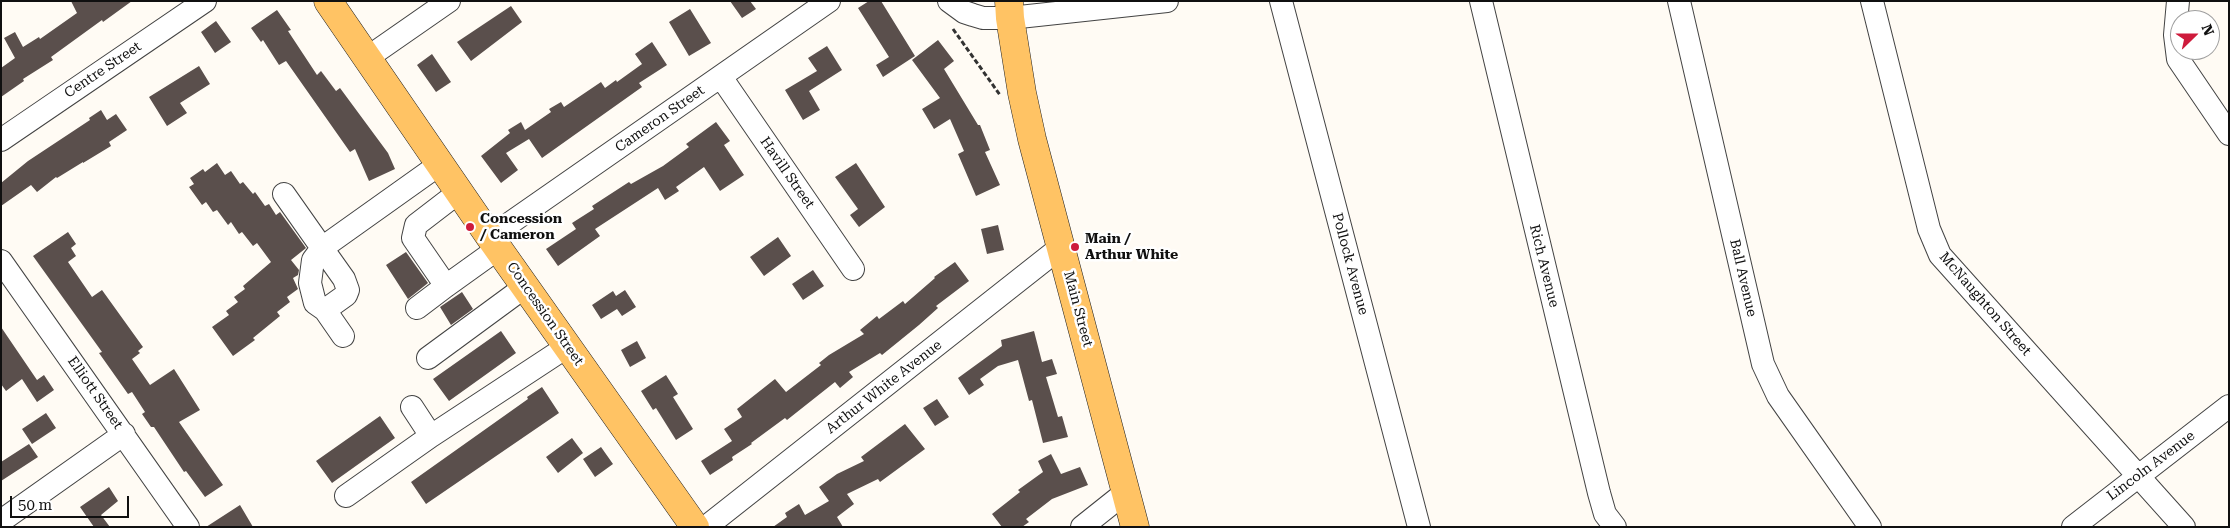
<!DOCTYPE html>
<html>
<head>
<meta charset="utf-8">
<style>
	body { margin:0 }
	#map { position:relative; width:2230px; height:528px; overflow:hidden; background:#fffbf4; font-family:"Roboto Serif",serif }
	canvas { display:block }
	.frame { position:absolute; inset:0; border:2px solid #101010; pointer-events:none }
	.north { position:absolute; left:2170px; top:10px; width:50px; height:50px; box-sizing:border-box; background:#fff; border:1px solid #9f9f9f; border-radius:50%; rotate:68deg; font-size:14px; font-weight:700; line-height:20px; text-align:center; color:#101010 }
	.north::after { content:''; display:block; margin:auto; width:18px; height:22px; background:#ce1b3c; clip-path:polygon(50% 0,100% 100%,50% 72%,0 100%) }
	.scale { position:absolute; left:10px; top:496px; width:119px; height:22px; box-sizing:border-box; border:2px solid #101010; border-top:0; padding-left:6px; font-size:15px; line-height:18px; white-space:nowrap; color:#101010; -webkit-text-stroke:4px #fff; paint-order:stroke }
</style>
</head>
<body>
<div id="map">
<canvas width="2230" height="528"></canvas>
<div class="frame"></div>
<div class="north">N</div>
<div class="scale">50 m</div>
</div>
<script>
const ctx = document.querySelector('canvas').getContext('2d');
ctx.lineJoin = 'round';
function fillPath(path, color) { ctx.fillStyle = color; ctx.fill(path, 'evenodd'); }
const poly = rows => new Path2D(rows.map(r => 'M' + r).join(''));
function trace(path, color, width, dash) { ctx.strokeStyle = color; ctx.lineWidth = width; ctx.lineCap = dash ? 'butt' : 'round'; ctx.setLineDash(dash || []); ctx.stroke(path); }
function label(font, color, halo, rows, align = 'center') {
  ctx.font = font + ' "Roboto Serif",serif'; ctx.lineWidth = 5; ctx.setLineDash([]); ctx.textBaseline = 'middle'; ctx.strokeStyle = halo; ctx.fillStyle = color; for (const [text, x, y, turn = 0] of rows) {
    ctx.save(); ctx.translate(x, y); ctx.rotate((+turn || 0) * Math.PI / 180); ctx.textAlign = isNaN(turn) ? turn : align; if (halo) ctx.strokeText(text, 0, 0); ctx.fillText(text, 0, 0); ctx.restore();
  }
}
fillPath(poly([
	[71,1,132,1,103,22,102,20,51,57,53,60,23,79,24,81,1,97,1,68,15,58,4,38,15,32,23,47,39,37,40,39,77,13],
	[730,1,750,1,756,9,742,18],
	[869,1,881,1,915,56,883,77,876,65,889,57,858,8],
	[511,6,522,22,471,61,457,42],
	[690,9,711,43,689,56,669,22],
	[277,10,291,30,288,31,317,75,321,71,336,91,340,88,388,153,395,169,369,181,355,149,350,152,286,61,279,65,263,40,261,42,251,28],
	[216,21,231,42,215,53,201,32],
	[938,40,954,61,944,69,978,125,980,125,990,150,985,152,1000,185,976,196,958,154,964,151,950,119,934,129,922,109,940,98,912,60],
	[652,42,667,65,639,83,642,87,542,158,529,139,506,153,518,170,501,183,481,156,510,133,508,130,521,122,525,130,551,112,549,109,561,102,564,107,601,82,605,88,616,80,617,82,642,64,635,54],
	[827,46,842,70,809,91,820,110,803,120,785,90,817,71,808,58],
	[432,54,451,82,436,92,417,65],
	[199,66,210,84,180,103,187,113,167,126,149,97],
	[101,110,107,120,116,114,127,130,109,142,111,146,83,163,83,162,57,178,56,177,37,192,31,185,1,206,1,183,28,161,90,120,89,118],
	[716,122,730,141,724,145,744,175,720,191,704,167,676,187,679,191,665,200,658,188,595,229,600,236,558,266,546,249,576,229,572,223,594,209,592,206,629,182,631,184,663,166,689,147,686,144],
	[217,163,225,175,231,171,240,184,243,182,253,194,255,192,265,206,269,204,276,215,280,212,306,248,291,260,299,270,298,275,293,278,298,289,287,297,290,302,277,312,280,316,253,338,255,340,233,356,212,327,229,315,226,311,238,302,234,297,245,289,243,286,271,262,257,243,253,246,242,232,239,234,231,222,228,225,217,210,213,212,206,202,202,205,189,187,194,184,190,178,203,169,205,172],
	[856,163,885,207,859,227,850,215,858,209,835,177],
	[998,225,1004,250,987,254,981,229],
	[68,232,76,244,71,248,76,256,68,262,92,297,102,290,143,347,138,351,140,353,132,359,150,385,174,369,200,410,179,422,223,485,205,497,186,471,184,472,154,427,151,427,142,414,145,412,132,392,128,394,99,353,102,352,33,256],
	[778,237,791,256,764,276,750,257],
	[406,252,428,283,408,299,386,265],
	[955,262,969,281,936,306,938,308,919,325,882,355,880,353,849,372,853,377,840,388,835,382,787,420,785,418,751,443,752,444,732,457,733,460,710,475,701,461,732,441,724,429,742,417,737,409,775,379,786,392,821,365,819,363,829,355,864,334,860,330,877,316,879,319,903,301,905,304,935,278,934,277],
	[813,270,824,286,803,300,792,284],
	[625,290,636,307,622,316,617,309,601,319,592,305,613,291,616,296],
	[462,292,473,309,451,325,440,307],
	[1,327,37,380,44,375,54,390,37,402,22,379,6,391,1,384],
	[501,331,516,353,449,401,433,379],
	[1034,331,1042,362,1052,359,1057,374,1046,377,1058,417,1062,416,1068,437,1043,443,1032,400,1029,401,1018,360,998,366,980,379,984,385,969,395,958,378,1002,346,1001,340],
	[637,341,646,358,630,367,621,350],
	[666,375,678,394,673,397,693,429,676,440,656,408,653,410,641,391],
	[542,387,559,413,426,504,411,482,528,399,527,397],
	[937,399,949,417,935,426,923,408],
	[46,413,56,428,32,444,22,429],
	[380,416,395,438,332,483,316,461],
	[905,424,925,449,880,482,878,479,847,494,854,504,837,517,843,527,773,527,787,517,785,513,799,504,805,515,829,501,819,487,837,474,864,461,861,457],
	[572,438,583,453,558,473,546,457],
	[29,444,38,457,1,481,1,462],
	[601,447,613,464,595,477,583,459],
	[1051,454,1061,474,1080,467,1088,485,1052,499,1026,519,1029,522,1022,527,1002,527,992,514,1020,492,1018,490,1043,472,1038,461],
	[109,487,118,501,101,515,110,527,94,527,80,507],
	[240,505,253,527,206,527]
]), '#5a4f4c');
const minor = poly([
	[949,1,964,12,973,15,983,18,1010,18,1167,1],
	[1281,1,1419,527],
	[1481,1,1599,493,1605,514,1615,527],
	[1679,1,1763,364,1778,396,1870,527],
	[1872,1,1929,229,1940,255,2184,527],
	[2178,1,2175,35,2178,59,2229,134],
	[367,58,449,1],
	[721,77,853,269],
	[1,140,205,1],
	[459,192,416,225,413,238,446,286,499,248],
	[284,194,322,248,313,260,310,283,315,303,325,310,346,295,348,290,344,279,322,248,440,164],
	[490,237,829,1],
	[1,261,188,527],
	[417,308,446,286],
	[325,310,343,336],
	[428,358,526,286],
	[412,407,431,436],
	[346,496,431,436,568,346],
	[1,521,124,434],
	[706,527,1061,247],
	[1082,527,1126,492],
	[2073,527,2229,406]
]);
const major = poly([
	[328,1,490,237,695,527],
	[1009,1,1010,18,1022,93,1032,139,1135,527]
]);
trace(minor, '#434343', 24);
trace(major, '#212121', 29);
trace(poly([
	[953,29,1000,95]
]), '#323232', 3, [5, 2.5]);
trace(minor, '#fff', 22);
trace(major, '#ffc364', 28);
for (const [x, y, r, color] of [
	[470,227,5,"#ce1b3c"],
	[1075,247,5,"#ce1b3c"]
]) { const dot = new Path2D(); dot.arc(x, y, r, 0, 2 * Math.PI); ctx.fillStyle = color; ctx.fill(dot); trace(dot, '#fff', 2); }
label('14px', '#101010', '#fff', [
	["Centre Street",103,70,-34],
	["Cameron Street",660,119,-35],
	["Havill Street",787,173,55],
	["Pollock Avenue",1350,264,75],
	["Rich Avenue",1544,266,76],
	["Ball Avenue",1743,278,77],
	["McNaughton Street",1985,304,49],
	["Main Street",1078,309,75],
	["Concession Street",545,314,55],
	["Arthur White Avenue",884,387,-38],
	["Elliott Street",95,393,55],
	["Lincoln Avenue",2151,466,-37]
]);
label('bold 14px', '#101010', '#fff', [
	["Concession",480,219],
	["/ Cameron",480,235],
	["Main /",1085,239],
	["Arthur White",1085,255]
], 'left');
</script>
</body>
</html>
